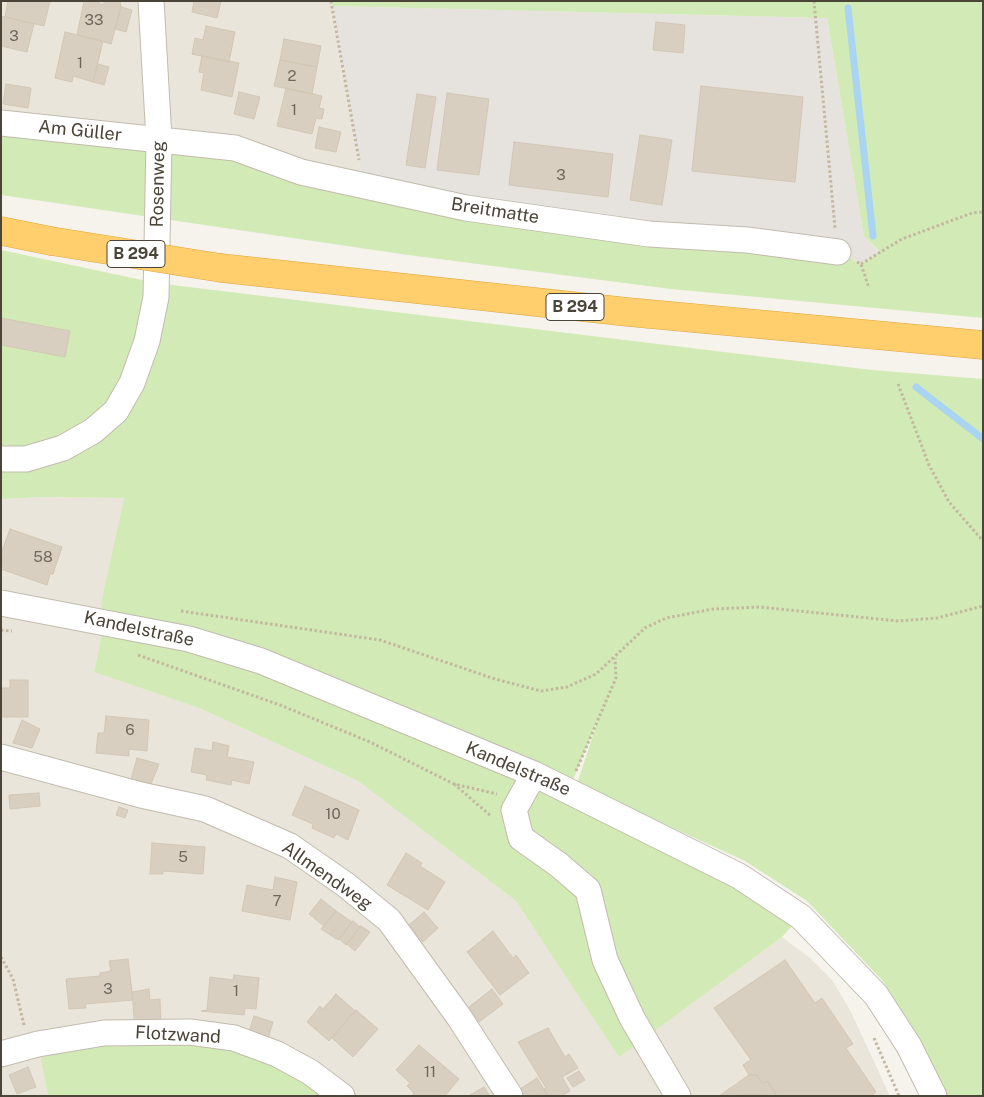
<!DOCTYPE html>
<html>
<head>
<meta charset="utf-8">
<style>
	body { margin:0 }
	#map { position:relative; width:984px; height:1097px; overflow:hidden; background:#f6f3ec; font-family:"Public Sans",sans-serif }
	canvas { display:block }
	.frame { position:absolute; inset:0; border:2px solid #4b4439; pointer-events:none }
</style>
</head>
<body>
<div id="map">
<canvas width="984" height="1097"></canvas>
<div class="frame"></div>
</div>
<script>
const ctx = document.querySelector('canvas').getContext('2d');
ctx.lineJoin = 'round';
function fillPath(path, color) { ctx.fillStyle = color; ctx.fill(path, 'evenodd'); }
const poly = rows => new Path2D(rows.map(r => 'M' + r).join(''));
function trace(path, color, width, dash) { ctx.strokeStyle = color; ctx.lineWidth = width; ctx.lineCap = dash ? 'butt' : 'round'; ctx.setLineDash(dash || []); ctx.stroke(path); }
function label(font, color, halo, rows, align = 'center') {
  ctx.font = font + ' "Public Sans",sans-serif'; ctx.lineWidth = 4; ctx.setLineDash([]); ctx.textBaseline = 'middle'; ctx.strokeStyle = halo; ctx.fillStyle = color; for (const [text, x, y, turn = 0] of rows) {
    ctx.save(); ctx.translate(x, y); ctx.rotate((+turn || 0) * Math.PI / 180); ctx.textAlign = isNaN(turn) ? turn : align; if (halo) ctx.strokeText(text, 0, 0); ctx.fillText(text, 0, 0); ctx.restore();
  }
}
fillPath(poly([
	[1,1,332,1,363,185,1,123],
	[44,497,124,498,101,602,104,623,94,672,199,708,358,781,516,901,619,1056,782,937,810,958,832,980,850,1010,890,1096,342,1096,38,1044,48,1096,1,1096,1,499]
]), '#eae5da');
fillPath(poly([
	[333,6,827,18,864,236,880,253,861,264,838,252,363,185]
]), '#e6e2dd');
fillPath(poly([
	[332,1,983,1,983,318,671,289,408,255,1,195,1,123,83,130,301,172,838,252,861,264,880,252,864,236,827,18,333,6],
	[1,250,156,283,872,370,983,379,983,1096,946,1096,915,1031,882,980,807,901,745,861,577,784,600,714,569,790,801,917,782,937,619,1057,516,901,358,781,199,708,94,672,104,623,101,602,124,498,44,497,1,499],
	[234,1038,342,1096,48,1096,38,1044]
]), '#d2eab5');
trace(poly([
	[848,8,873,236],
	[916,387,983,439]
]), '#a9d4f2', 7);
const building = poly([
	[8,1,50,1,44,26,5,17,8,1],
	[84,1,95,1,103,5,105,1,120,1,121,7,111,44,77,35,84,1],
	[194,1,221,1,217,18,192,12,194,1],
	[121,7,132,10,126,32,115,29,121,7],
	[1,16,34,24,27,52,1,46,1,16],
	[656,22,685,25,683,53,653,50,656,22],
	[206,26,235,32,229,62,192,54,195,38,203,40,206,26],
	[65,32,103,41,93,82,73,76,72,82,55,78,65,32],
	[284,39,321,46,317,67,280,60,284,39],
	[202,56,239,63,232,97,201,90,204,73,199,72,202,56],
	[280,60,317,67,312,94,274,86,280,60],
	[98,64,109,67,104,85,93,82,98,64],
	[6,84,31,88,28,108,3,104,6,84],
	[701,86,803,97,795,182,692,171,701,86],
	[286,88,322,96,319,108,324,109,322,119,316,118,312,134,277,126,286,88],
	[239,92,260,97,254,119,234,114,239,92],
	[447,93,489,99,479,175,437,170,447,93],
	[417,94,436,97,425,168,406,165,417,94],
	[319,127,341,132,336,152,315,148,319,127],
	[640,135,672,140,662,205,630,200,640,135],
	[514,142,613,154,608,197,509,185,514,142],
	[1,318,70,331,65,357,1,345,1,318],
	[10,529,62,547,53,574,50,574,47,585,1,569,3,556,1,554,10,529],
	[10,680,28,680,28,717,1,717,1,688,10,688,10,680],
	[106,716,149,720,147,751,129,749,129,756,96,753,98,733,104,733,106,716],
	[22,720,40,729,32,748,13,743,22,720],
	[213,742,229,746,227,757,254,762,249,784,232,780,231,785,206,780,207,775,191,772,195,748,212,751,213,742],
	[137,758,159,764,151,784,131,779,137,758],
	[305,786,359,810,348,840,336,834,334,838,312,828,313,824,292,815,305,786],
	[39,793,40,806,10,809,9,795,39,793],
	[119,807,128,810,125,818,116,815,119,807],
	[152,843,205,847,203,874,163,871,163,874,150,874,152,843],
	[406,853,422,863,420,866,445,882,428,910,387,885,406,853],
	[275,877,297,882,290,920,242,911,247,885,273,890,275,877],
	[321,899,336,911,324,926,309,914,321,899],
	[336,911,352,922,338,940,321,929,336,911],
	[424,912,438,928,423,942,408,926,424,912],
	[353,921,360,927,346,945,339,939,353,921],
	[361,926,370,932,355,951,347,944,361,926],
	[493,931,513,958,516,955,529,973,500,995,467,952,493,931],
	[128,959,133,1000,85,1004,86,1008,69,1009,66,979,100,976,100,973,111,971,109,961,128,959],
	[785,960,815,1003,822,998,853,1044,846,1048,876,1092,871,1096,774,1096,776,1094,767,1081,763,1084,757,1075,749,1075,743,1065,751,1060,714,1008,785,960],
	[234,975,259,978,256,1009,245,1008,244,1015,201,1011,207,1010,210,977,233,980,234,975],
	[149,989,150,1000,160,999,161,1027,135,1028,132,992,149,989],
	[492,989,503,1004,479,1022,469,1007,492,989],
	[336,994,355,1011,329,1041,307,1022,320,1006,323,1009,336,994],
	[356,1010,378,1029,353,1057,332,1038,356,1010],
	[254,1016,273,1022,267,1042,248,1035,254,1016],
	[548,1028,565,1057,569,1054,578,1068,562,1077,570,1091,561,1096,548,1096,544,1089,546,1088,518,1042,548,1028],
	[419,1045,459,1079,445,1096,412,1096,414,1093,407,1086,410,1083,396,1070,419,1045],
	[28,1067,36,1087,17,1094,9,1075,28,1067],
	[579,1071,585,1080,573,1087,567,1078,579,1071],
	[749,1075,757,1075,763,1084,767,1081,776,1094,719,1096,749,1075],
	[537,1078,548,1096,524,1096,520,1089,537,1078],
	[484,1087,490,1096,468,1096,484,1087]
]);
fillPath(building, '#d8cfc1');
trace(building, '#d3c7b4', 1);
const minor = poly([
	[1,123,235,148,301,172,466,208,649,234,747,240,838,252],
	[1,459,26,459,63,448,93,431,116,411,132,383,147,341,156,297,159,139,151,1],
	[1,603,189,639,261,661,534,774,739,876,801,917,876,995,909,1046,934,1096],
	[1,757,141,795,205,809,290,846,346,885,389,920,459,1017,510,1096],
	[534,774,514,810,521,838,559,865,588,890,605,960,632,1018,678,1096],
	[1,1054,38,1044,104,1033,190,1032,234,1038,277,1054,310,1072,342,1096]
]);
const highway = poly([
	[1,231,51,241],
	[221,268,628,312,983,345]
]);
trace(minor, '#c2bbae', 27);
trace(highway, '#e0a43c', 29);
trace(poly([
	[331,1,359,160],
	[814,1,835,228],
	[857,262,861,264,869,288],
	[861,264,902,239,972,213,983,212],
	[898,384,929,465,949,502,983,541],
	[181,611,380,640,495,679,541,691,567,687,596,674,645,628,666,618,713,609,760,607,898,621,937,618,983,606],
	[1,630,12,631],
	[138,655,280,705,370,742,454,784,497,794],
	[576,771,616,678,615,658],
	[454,784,491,816],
	[1,957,13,979,24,1025],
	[874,1038,899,1096]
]), '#c4b79f', 3, [2.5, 2.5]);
trace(minor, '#fff', 25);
trace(highway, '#ffcf6e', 28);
const highwayBridge = poly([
	[51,241,221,268]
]);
trace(highwayBridge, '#e0a43c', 29, []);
trace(highwayBridge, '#ffcf6e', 28);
label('15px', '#6e675b', null, [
	["33",94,20],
	["3",14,36],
	["1",80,63],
	["2",292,76],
	["1",294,110],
	["3",561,175],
	["58",43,557],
	["6",130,730],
	["10",333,814],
	["5",183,857],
	["7",277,901],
	["3",108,989],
	["1",236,991],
	["11",430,1072]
]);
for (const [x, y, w] of [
	[136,254,58],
	[575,307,58]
]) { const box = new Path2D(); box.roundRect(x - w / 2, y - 13.5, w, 27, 4); ctx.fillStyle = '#fff'; ctx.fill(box); trace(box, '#4b4439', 1); }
label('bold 16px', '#4b4439', null, [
	["B 294",136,254],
	["B 294",575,307]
]);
label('18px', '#4b4439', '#fff', [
	["Am Güller",80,131,6],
	["Rosenweg",158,184,-89],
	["Breitmatte",495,211,9],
	["Kandelstraße",139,629,12],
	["Kandelstraße",518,769,23],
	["Allmendweg",327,876,35],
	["Flotzwand",178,1035,3]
]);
</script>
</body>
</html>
